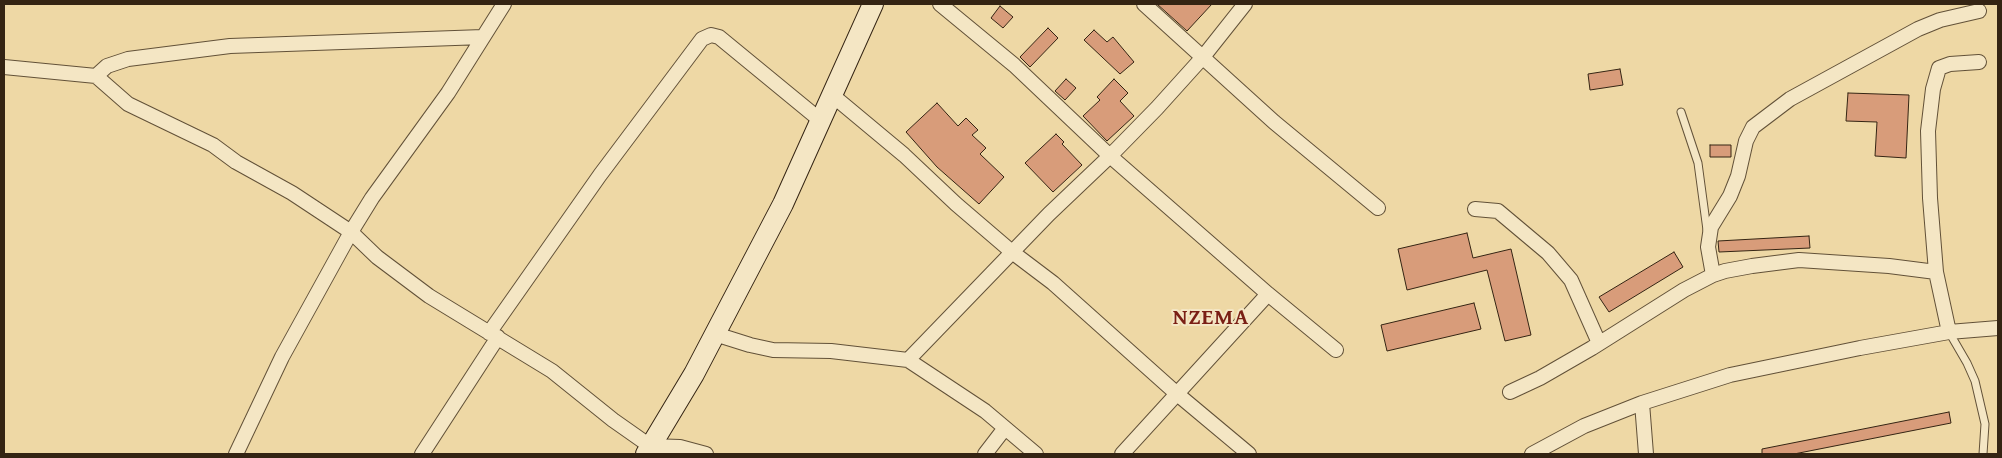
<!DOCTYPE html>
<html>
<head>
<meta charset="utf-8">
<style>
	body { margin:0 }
	#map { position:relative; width:2002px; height:458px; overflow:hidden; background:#eed8a5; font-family:"Gentium Book Plus",serif }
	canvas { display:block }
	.frame { position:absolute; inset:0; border:5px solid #342413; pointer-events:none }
</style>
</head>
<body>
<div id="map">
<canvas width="2002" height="458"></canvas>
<div class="frame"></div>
</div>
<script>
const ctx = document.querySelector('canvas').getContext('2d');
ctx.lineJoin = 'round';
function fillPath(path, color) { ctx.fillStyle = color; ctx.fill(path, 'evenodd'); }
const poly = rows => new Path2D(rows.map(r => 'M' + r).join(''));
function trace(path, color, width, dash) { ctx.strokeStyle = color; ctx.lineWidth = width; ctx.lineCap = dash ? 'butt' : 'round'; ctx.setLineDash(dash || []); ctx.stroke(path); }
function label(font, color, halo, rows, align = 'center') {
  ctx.font = font + ' "Gentium Book Plus",serif'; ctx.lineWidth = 4; ctx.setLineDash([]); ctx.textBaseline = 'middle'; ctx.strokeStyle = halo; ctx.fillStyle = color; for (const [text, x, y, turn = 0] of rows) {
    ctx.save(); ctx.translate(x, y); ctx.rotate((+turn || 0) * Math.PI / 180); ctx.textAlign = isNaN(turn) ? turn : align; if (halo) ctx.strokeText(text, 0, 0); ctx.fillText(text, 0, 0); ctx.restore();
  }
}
const building = poly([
	[1157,4,1212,4,1187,31,1157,4],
	[1000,6,1013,17,1003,28,991,18,1000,6],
	[1048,28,1058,38,1030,67,1020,57,1048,28],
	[1094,30,1107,42,1113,37,1134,62,1120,74,1084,40,1094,30],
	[1620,69,1623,85,1590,90,1588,74,1620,69],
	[1066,79,1076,88,1065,100,1055,91,1066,79],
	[1114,79,1128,93,1120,101,1134,116,1107,141,1083,116,1100,100,1097,97,1114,79],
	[1848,93,1909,95,1906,158,1875,156,1877,122,1846,121,1848,93],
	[937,103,958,126,966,118,978,130,972,135,986,148,980,154,1004,177,979,204,937,167,906,132,937,103],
	[1056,134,1064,142,1062,144,1082,165,1053,192,1025,163,1056,134],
	[1710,145,1731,145,1731,157,1710,157,1710,145],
	[1467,233,1473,258,1511,249,1531,335,1505,341,1487,270,1407,290,1398,249,1467,233],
	[1809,236,1810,248,1719,252,1718,241,1809,236],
	[1674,252,1683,267,1609,312,1599,297,1674,252],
	[1474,303,1481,329,1387,351,1381,325,1474,303],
	[1949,412,1951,423,1794,454,1762,454,1762,449,1949,412]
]);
fillPath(building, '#d89c7a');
trace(building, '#342413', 1);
const lane = poly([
	[1681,112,1698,163,1707,230],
	[1949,332,1967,363,1975,381,1985,424,1983,454]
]);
const street = poly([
	[940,4,1014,65,1110,156,1268,294,1336,350],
	[1144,4,1274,122,1378,208],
	[4,67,96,76,128,104,213,145,236,162,292,193,351,232,377,257,429,296,552,371,613,420,650,446,680,447,706,454],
	[96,76,107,66,128,59,230,46,483,37],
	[832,95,904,155,956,204,1012,252,1053,283,1176,393,1249,454],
	[1475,209,1498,211,1548,253,1571,280,1599,343],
	[1713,275,1708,247,1711,227,1730,196,1738,176,1746,141,1753,127,1790,99,1918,29,1940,20,1979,11],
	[1949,332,1936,272,1930,198,1928,131,1933,89,1939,68,1950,64,1979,62],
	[489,333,600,175,702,39,711,35,719,37,820,120],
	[715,334,750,345,773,350,831,351,908,360,985,411,1036,454],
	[908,360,1049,214,1110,156,1157,108,1203,57,1245,4],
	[1510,392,1540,378,1592,348,1684,290,1713,275,1725,271,1752,266,1799,260,1889,266,1936,272],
	[1642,403,1646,454],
	[236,454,282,357,351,232,372,198,448,93,504,4],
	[422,454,498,337],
	[985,454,1005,428],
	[1122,454,1268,294],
	[1532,454,1584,426,1642,403,1730,375,1860,348,1949,332,1998,328]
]);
const secondary = poly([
	[646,454,694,374,783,204,873,4]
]);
trace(lane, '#625138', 9);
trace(street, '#625138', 16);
trace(secondary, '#342413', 22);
trace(lane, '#f4e6c4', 7);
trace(street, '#f4e6c4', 14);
trace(secondary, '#f4e6c4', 20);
ctx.letterSpacing = '1px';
label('bold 22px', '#7a1f14', '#f4e6c4', [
	["NZEMA",1211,318]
]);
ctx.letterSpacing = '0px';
</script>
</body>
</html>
